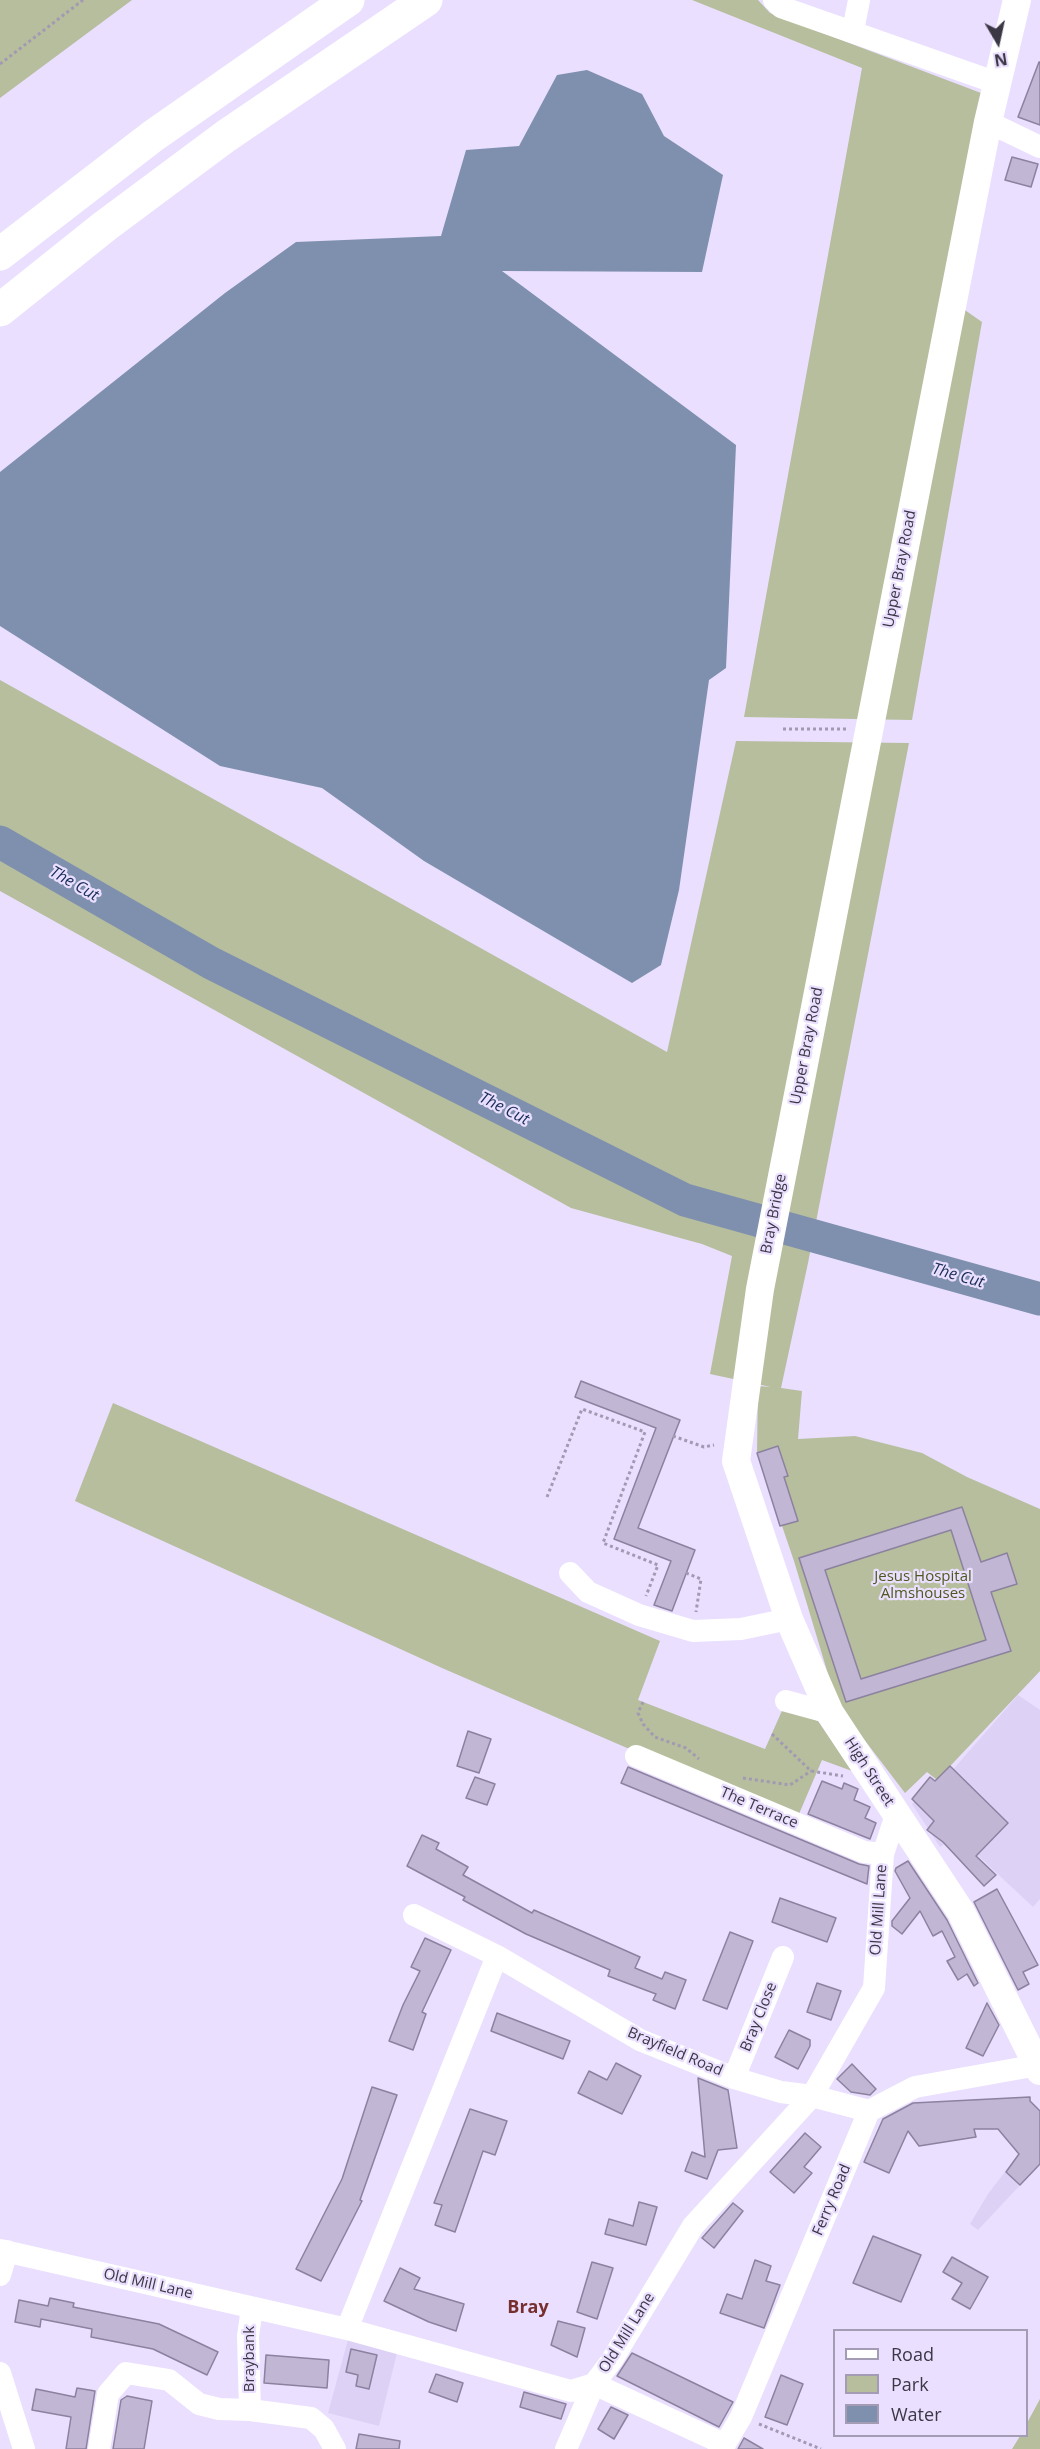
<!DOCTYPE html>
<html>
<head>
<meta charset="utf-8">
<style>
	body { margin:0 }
	#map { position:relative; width:1040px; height:2449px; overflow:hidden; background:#eadfff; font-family:"Open Sans",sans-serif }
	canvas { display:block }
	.legend { position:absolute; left:833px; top:2329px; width:195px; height:108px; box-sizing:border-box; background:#eadfff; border:2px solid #a49cb4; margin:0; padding:8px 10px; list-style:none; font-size:18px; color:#3b3744 }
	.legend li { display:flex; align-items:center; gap:12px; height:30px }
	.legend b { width:30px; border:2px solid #a49cb4 }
	.north { position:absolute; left:968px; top:12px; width:60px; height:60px; -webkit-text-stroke:4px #eadfff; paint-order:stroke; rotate:171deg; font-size:16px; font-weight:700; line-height:24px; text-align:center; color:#3b3744 }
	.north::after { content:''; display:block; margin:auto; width:21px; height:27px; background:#3b3744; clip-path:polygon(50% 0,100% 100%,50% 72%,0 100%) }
</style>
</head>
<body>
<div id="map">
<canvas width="1040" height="2449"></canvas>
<ul class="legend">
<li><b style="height:8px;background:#fff"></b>Road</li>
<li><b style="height:16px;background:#b6be9d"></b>Park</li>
<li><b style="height:16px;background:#7f90af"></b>Water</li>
</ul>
<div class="north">N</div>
</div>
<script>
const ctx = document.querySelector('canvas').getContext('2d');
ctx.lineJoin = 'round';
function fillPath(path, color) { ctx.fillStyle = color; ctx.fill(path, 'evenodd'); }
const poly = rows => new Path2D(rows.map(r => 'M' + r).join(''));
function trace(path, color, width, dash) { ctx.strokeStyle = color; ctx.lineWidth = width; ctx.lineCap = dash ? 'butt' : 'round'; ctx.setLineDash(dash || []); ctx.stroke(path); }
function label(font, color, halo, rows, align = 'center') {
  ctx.font = font + ' "Open Sans",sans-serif'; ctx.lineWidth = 4.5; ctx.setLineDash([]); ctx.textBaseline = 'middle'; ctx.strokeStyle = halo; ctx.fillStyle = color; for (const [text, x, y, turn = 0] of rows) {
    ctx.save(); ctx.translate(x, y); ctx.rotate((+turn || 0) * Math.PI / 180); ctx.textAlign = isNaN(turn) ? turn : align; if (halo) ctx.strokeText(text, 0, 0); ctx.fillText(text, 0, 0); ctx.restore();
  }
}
fillPath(poly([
	[1018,1695,1040,1710,1040,1899,1033,1907,957,1836,940,1847,912,1804,946,1770,950,1773],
	[1027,2143,1040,2164,978,2230,970,2224,988,2194],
	[349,2336,398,2349,379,2426,328,2413]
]), '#ddd1f6');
fillPath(poly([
	[0,0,132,0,0,98],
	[692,0,758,0,770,13,981,93,942,294,982,322,912,720,744,717,862,68],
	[0,680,667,1052,736,741,909,743,808,1263,781,1388,802,1391,798,1439,855,1436,922,1453,967,1477,1040,1509,1040,1671,937,1780,927,1772,905,1793,837,1704,794,1561,757,1453,758,1386,771,1387,710,1374,732,1256,702,1244,571,1208,0,891],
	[113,1403,660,1641,638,1700,765,1749,785,1704,818,1721,852,1771,822,1760,796,1821,442,1668,75,1501],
	[1040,2399,1040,2449,1012,2449,1020,2436,1026,2436,1027,2423]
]), '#b6be9d');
fillPath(poly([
	[587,70,642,94,664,136,723,175,702,272,502,271,736,445,726,668,709,680,679,890,661,965,632,983,424,861,322,788,220,766,0,626,0,472,225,293,296,242,441,236,466,150,519,146,557,75]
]), '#7f90af');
trace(poly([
	[0,842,211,963,685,1200,1040,1299]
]), '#7f90af', 33);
const building = poly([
	[1039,62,1040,62,1040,125,1018,117,1039,62],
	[1012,157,1038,164,1031,187,1005,180,1012,157],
	[581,1381,680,1420,638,1528,695,1550,672,1611,654,1605,671,1561,614,1539,656,1428,575,1397,581,1381],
	[778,1446,788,1476,784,1477,798,1521,780,1526,757,1453,778,1446],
	[962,1507,981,1562,1007,1553,1017,1584,991,1592,1011,1651,846,1702,799,1558,962,1507],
	[951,1530,986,1640,861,1679,825,1570,951,1530],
	[468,1731,491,1739,479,1773,457,1766,468,1731],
	[950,1766,1008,1823,976,1856,996,1875,984,1886,943,1842,927,1830,934,1821,912,1799,930,1777,935,1781,950,1766],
	[628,1767,859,1864,869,1866,867,1884,621,1783,628,1767],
	[475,1777,495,1784,487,1805,466,1798,475,1777],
	[822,1781,842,1789,844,1783,858,1789,854,1800,870,1807,865,1818,876,1823,870,1839,808,1814,822,1781],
	[422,1835,439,1843,436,1849,468,1867,463,1875,532,1913,534,1910,640,1957,635,1968,662,1979,665,1972,686,1980,675,2009,653,2000,656,1994,608,1976,610,1970,526,1934,463,1900,465,1897,407,1866,422,1835],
	[908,1861,947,1920,978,1983,974,1986,967,1974,958,1980,947,1961,955,1957,942,1931,933,1936,920,1911,902,1934,892,1926,892,1921,910,1898,895,1871,896,1868,908,1861],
	[997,1889,1038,1965,1023,1972,1029,1984,1018,1990,974,1902,997,1889],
	[780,1898,836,1918,827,1942,772,1922,780,1898],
	[730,1932,753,1941,727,2009,703,2000,730,1932],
	[425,1938,451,1950,422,2012,426,2014,413,2050,389,2041,403,2005,420,1971,411,1967,425,1938],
	[817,1983,841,1991,831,2020,807,2012,817,1983],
	[987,2003,999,2025,983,2056,966,2048,987,2003],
	[497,2013,570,2041,563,2059,491,2031,497,2013],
	[789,2030,810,2040,810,2046,798,2069,775,2057,789,2030],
	[616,2063,641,2076,622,2114,578,2093,589,2071,607,2080,616,2063],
	[852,2064,876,2089,870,2095,851,2092,837,2079,852,2064],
	[698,2078,728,2090,737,2148,718,2150,707,2179,685,2171,692,2152,705,2157,698,2078],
	[372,2087,397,2095,360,2200,362,2201,321,2281,296,2269,342,2179,372,2087],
	[1030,2097,1030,2101,1040,2111,1040,2164,1020,2185,1006,2172,1019,2154,998,2129,974,2129,976,2137,919,2146,908,2131,889,2173,864,2162,883,2119,913,2103,1030,2097],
	[470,2109,507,2121,495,2155,483,2151,455,2232,435,2225,442,2205,434,2203,470,2109],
	[805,2133,821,2147,804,2167,812,2173,794,2193,770,2172,805,2133],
	[639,2202,657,2207,646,2245,605,2234,609,2219,633,2226,639,2202],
	[733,2203,743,2211,714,2248,702,2238,733,2203],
	[873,2236,921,2255,901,2302,853,2283,873,2236],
	[952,2257,988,2277,970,2309,952,2299,962,2283,943,2272,952,2257],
	[755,2260,771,2266,766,2281,780,2285,764,2328,720,2313,727,2294,742,2299,755,2260],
	[592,2262,613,2268,597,2319,577,2312,592,2262],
	[400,2268,420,2278,414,2289,464,2304,456,2331,429,2322,384,2301,400,2268],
	[50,2298,74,2303,73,2307,159,2324,218,2352,207,2375,153,2349,91,2337,92,2329,41,2319,40,2327,15,2322,19,2300,48,2306,50,2298],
	[558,2321,585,2328,577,2357,551,2345,558,2321],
	[351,2349,377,2355,369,2389,356,2386,358,2375,346,2372,351,2349],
	[632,2353,733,2402,719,2427,617,2376,632,2353],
	[266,2355,329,2360,327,2388,264,2383,266,2355],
	[436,2374,463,2383,457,2402,429,2392,436,2374],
	[781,2375,803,2384,787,2425,765,2417,781,2375],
	[77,2388,95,2391,86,2449,66,2449,71,2417,32,2410,36,2389,75,2397,77,2388],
	[524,2392,566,2404,561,2419,520,2407,524,2392],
	[127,2396,152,2401,144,2449,113,2449,121,2400,127,2396],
	[611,2407,628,2415,614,2439,598,2429,611,2407],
	[359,2434,400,2441,399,2449,356,2449,359,2434],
	[744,2438,763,2449,738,2449,744,2438]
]);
fillPath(building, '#c1b7d5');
trace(building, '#8c829f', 1.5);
trace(poly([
	[0,64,83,0],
	[783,729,846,729],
	[673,1436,704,1447,714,1445],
	[547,1497,582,1409,645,1432,603,1543,658,1565,646,1596],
	[686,1573,701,1579,696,1612],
	[643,1702,638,1713,643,1724,655,1737,686,1748,699,1759],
	[772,1734,811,1771,843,1776],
	[743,1778,790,1785,811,1771],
	[759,2424,821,2449]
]), '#a29ab2', 3, [3, 3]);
trace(poly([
	[774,0,781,7,997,83],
	[853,31,859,0],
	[988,122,1040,147],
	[570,1573,588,1592,639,1615,693,1631,741,1629,789,1619],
	[786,1701,830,1713],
	[636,1756,864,1852,883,1854],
	[414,1915,497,1956,640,2040,734,2078,781,2092,812,2096,869,2111],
	[734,2078,783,1957],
	[0,2250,347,2329,571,2391,594,2384],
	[0,2275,7,2251],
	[252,2308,248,2336,250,2410,311,2418,324,2429,335,2449],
	[347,2329,497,1956],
	[0,2373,24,2449],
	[594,2384,724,2444],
	[99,2449,108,2394,126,2373,169,2380,199,2404,219,2409,250,2410],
	[566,2449,594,2384,612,2360,693,2226,812,2096,874,1988,883,1854,896,1815],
	[722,2449,741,2417,869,2111,915,2087,1038,2065]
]), '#fff', 22);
trace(poly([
	[1017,0,988,122,760,1289,736,1461,789,1619,830,1713,961,1912,1040,2071]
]), '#fff', 28);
trace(poly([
	[0,254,153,136,348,0],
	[0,310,105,226,226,136,426,0]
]), '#fff', 33);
label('15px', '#3b3744', '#eadfff', [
	["Upper Bray Road",900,569,-79],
	["Upper Bray Road",807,1046,-79],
	["Bray Bridge",774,1214,-79],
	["High Street",869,1772,57],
	["The Terrace",759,1808,23],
	["Old Mill Lane",879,1910,-86],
	["Bray Close",759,2017,-68],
	["Brayfield Road",675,2052,23],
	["Ferry Road",832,2200,-67],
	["Old Mill Lane",148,2284,13],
	["Old Mill Lane",627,2333,-58],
	["Braybank",250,2359,-90]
]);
label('15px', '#4e581e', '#eadfff', [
	["Jesus Hospital",923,1577],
	["Almshouses",923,1594]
]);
label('italic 16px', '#182d58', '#eadfff', [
	["The Cut",74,884,30],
	["The Cut",504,1109,27],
	["The Cut",958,1276,16]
]);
label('bold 18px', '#762f2d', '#eadfff', [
	["Bray",528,2308]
]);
</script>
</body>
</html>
